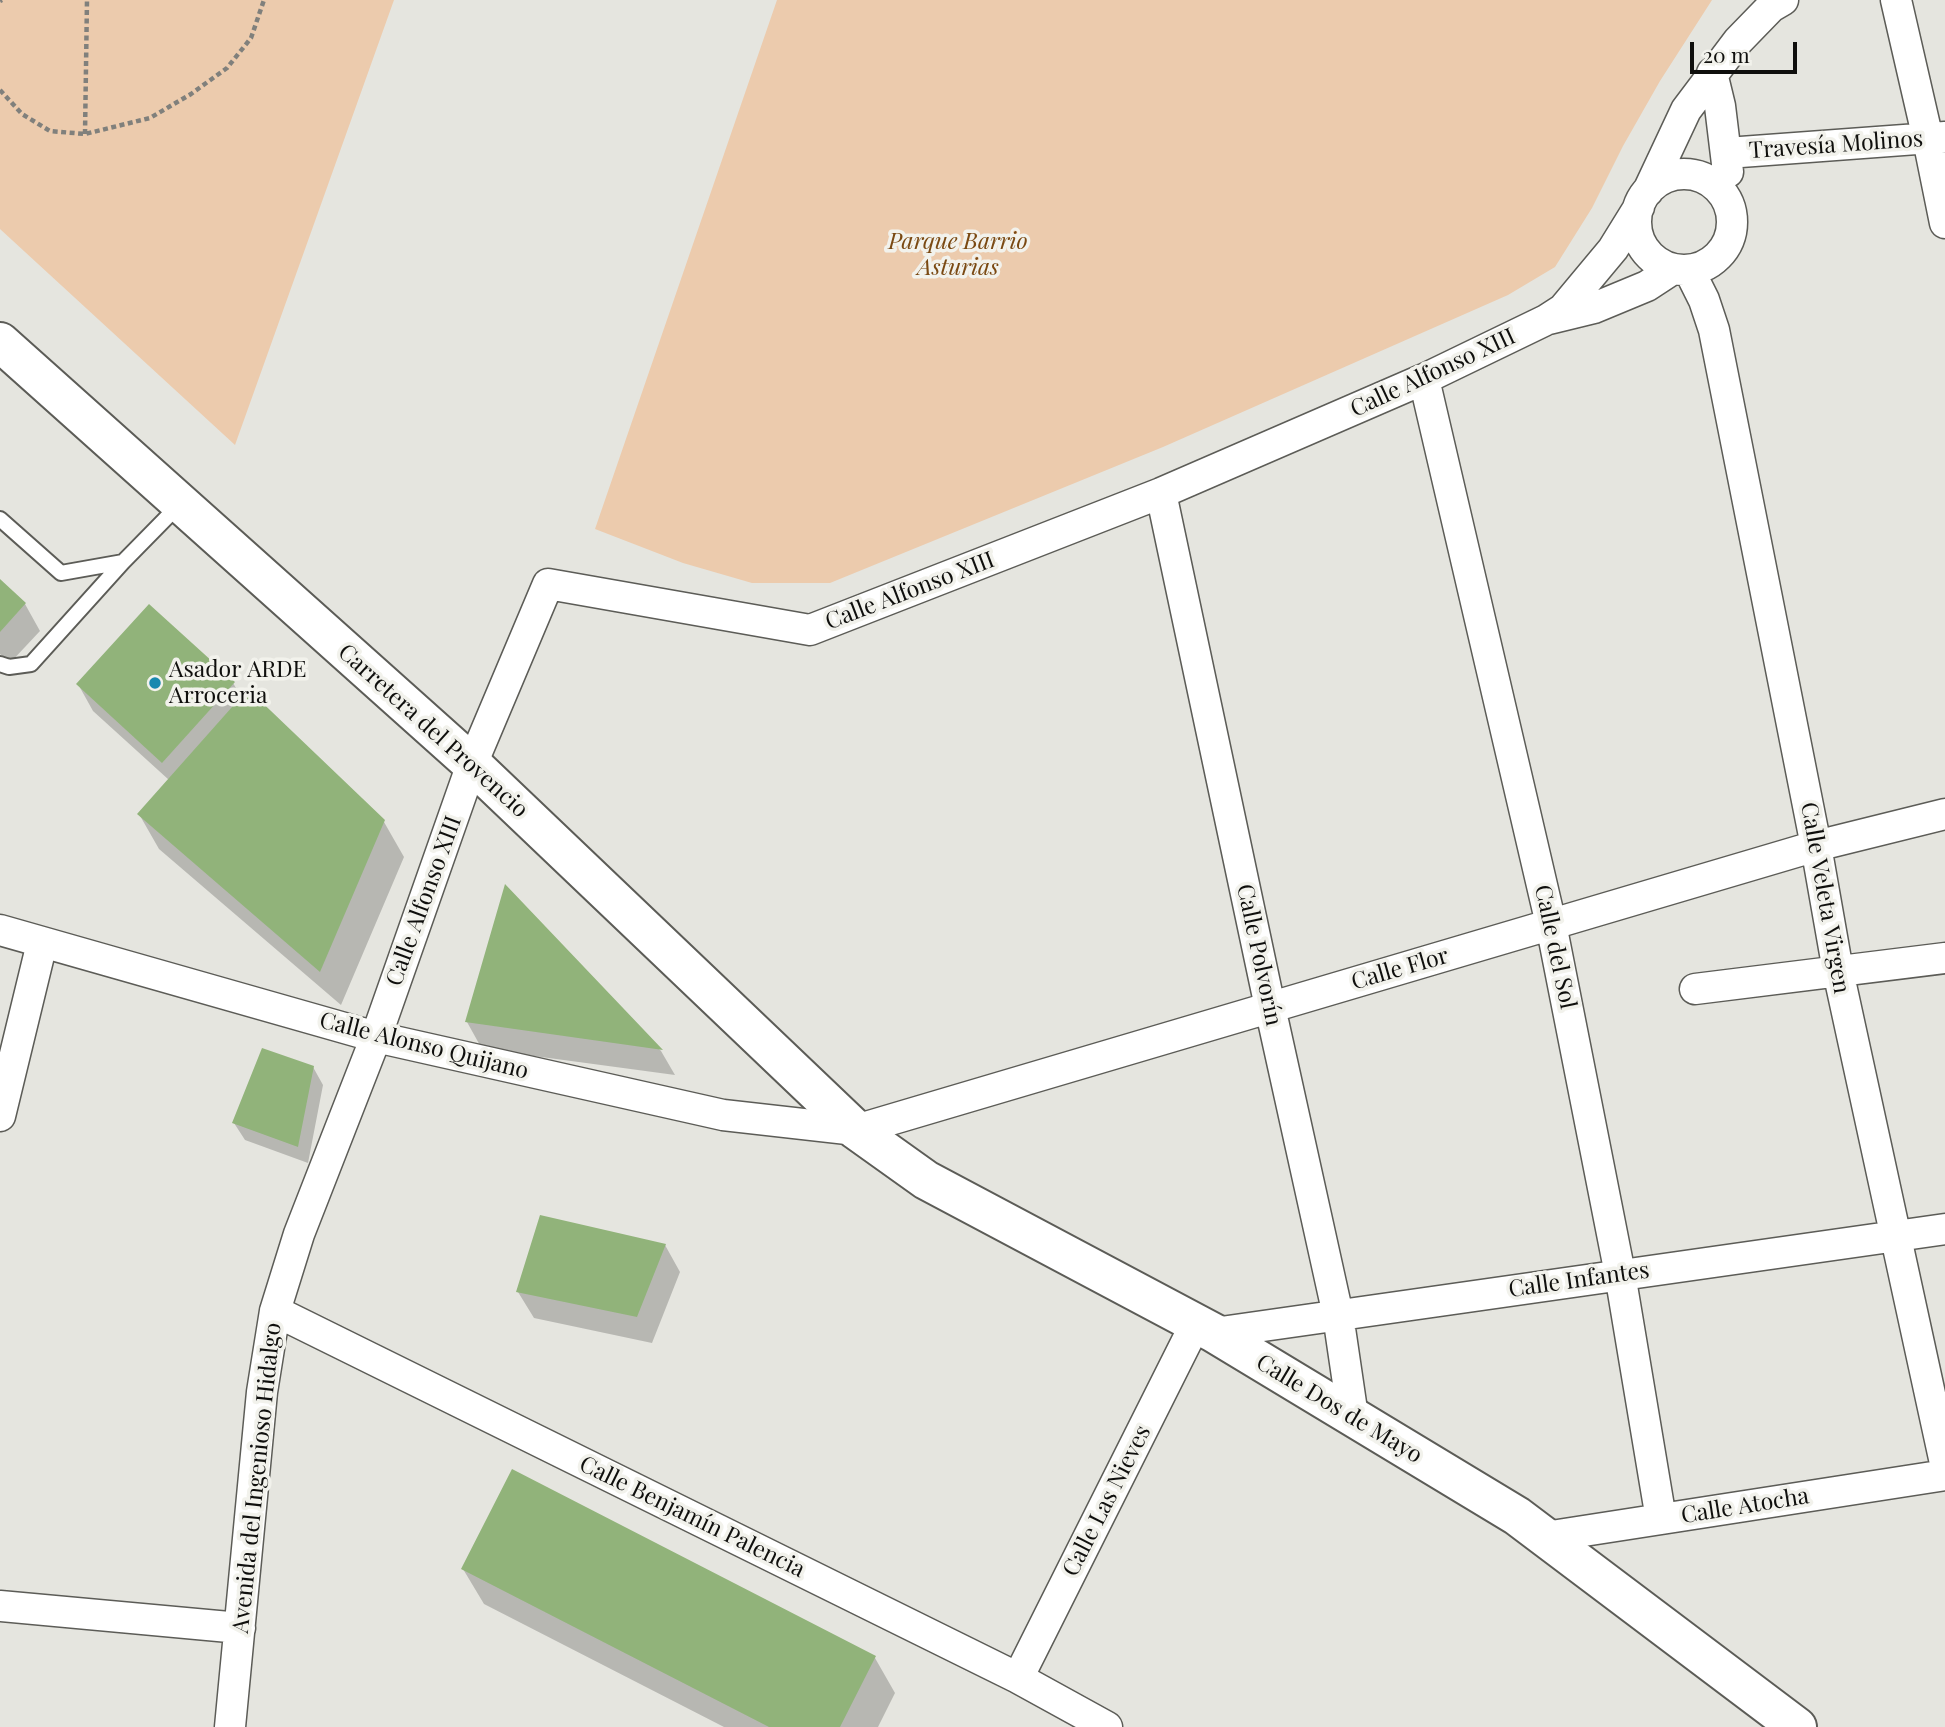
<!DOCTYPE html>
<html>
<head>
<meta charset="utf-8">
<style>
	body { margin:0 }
	#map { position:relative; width:1945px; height:1727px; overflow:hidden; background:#e5e5df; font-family:"Playfair Display",serif }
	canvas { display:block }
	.scale { position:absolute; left:1690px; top:42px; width:107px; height:32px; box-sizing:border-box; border:4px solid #0f0f0d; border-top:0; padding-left:9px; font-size:21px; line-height:24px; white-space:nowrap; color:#0f0f0d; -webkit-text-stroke:5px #f2f2ec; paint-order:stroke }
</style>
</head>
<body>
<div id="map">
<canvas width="1945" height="1727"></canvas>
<div class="scale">20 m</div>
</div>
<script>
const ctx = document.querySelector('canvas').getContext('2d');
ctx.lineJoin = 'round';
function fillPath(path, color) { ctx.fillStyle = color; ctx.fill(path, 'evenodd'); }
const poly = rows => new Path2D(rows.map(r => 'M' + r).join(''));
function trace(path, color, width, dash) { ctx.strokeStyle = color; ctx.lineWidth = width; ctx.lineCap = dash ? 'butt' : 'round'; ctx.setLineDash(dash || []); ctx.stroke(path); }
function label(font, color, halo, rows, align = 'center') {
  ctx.font = font + ' "Playfair Display",serif'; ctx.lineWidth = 7; ctx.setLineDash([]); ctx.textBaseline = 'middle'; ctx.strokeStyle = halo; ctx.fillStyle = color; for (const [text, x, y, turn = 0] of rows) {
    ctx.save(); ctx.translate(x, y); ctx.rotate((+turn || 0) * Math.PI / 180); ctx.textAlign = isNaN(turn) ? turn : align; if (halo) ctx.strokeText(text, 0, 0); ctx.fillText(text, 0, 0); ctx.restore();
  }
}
fillPath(poly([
	[0,0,394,0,235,445,0,229],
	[777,0,1712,0,1660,81,1623,146,1592,208,1555,267,1508,295,1163,447,830,583,752,583,683,563,595,529]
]), '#eccbad');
fillPath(poly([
	[0,582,25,604,40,631,10,663,0,654],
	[233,683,242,698,384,822,404,857,341,1005,159,849,139,814,169,780,93,711,78,684],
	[506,887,661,1051,675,1075,482,1049,467,1022],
	[313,1067,323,1085,308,1163,245,1140,234,1123],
	[665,1245,680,1272,652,1343,534,1318,518,1292],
	[463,1569,875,1658,895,1693,878,1727,724,1727,484,1604]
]), '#0003');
fillPath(poly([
	[0,579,26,603,0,632],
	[149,604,235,682,162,763,76,684],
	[248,689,385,820,320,972,137,814],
	[505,884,663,1050,465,1022],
	[262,1048,314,1066,298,1147,232,1123],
	[540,1215,666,1244,637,1317,516,1292],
	[512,1469,876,1656,840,1727,769,1727,461,1569]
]), '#91b37a');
const lane = poly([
	[0,519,61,573,123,562,180,504],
	[0,664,9,667,31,664,123,562]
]);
const street = poly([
	[1896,0,1928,139,1945,223],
	[1712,73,1720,106,1728,172],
	[1727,153,1945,137],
	'1636 222a48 48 0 1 1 96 0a48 48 0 1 1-96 0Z',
	[1648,191,1686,110,1738,41,1771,7,1783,0],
	[1689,270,1704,300,1714,330,1816,846,1838,971,1945,1463],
	[1549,319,1594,308,1647,286,1673,269],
	[1424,379,1551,924,1620,1274,1661,1519],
	[1161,493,1270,1007,1338,1315,1353,1417],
	[0,930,376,1037,723,1115,856,1130,1816,846,1945,814],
	[1695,989,1945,958],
	[0,1116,42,943],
	[275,1311,1018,1678,1107,1727],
	[1214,1333,1945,1229],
	[1545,1537,1945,1475],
	[0,1606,240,1628],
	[1018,1678,1196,1323],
	[230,1727,262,1392,275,1311,299,1234,376,1037,472,764,548,584,810,630,1161,493,1424,379,1546,320,1563,309,1613,249,1639,207]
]);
const secondary = poly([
	[0,342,472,764,856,1130,926,1180,1214,1333,1517,1516,1797,1727]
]);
trace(lane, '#5c5c57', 18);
trace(street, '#5c5c57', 33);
trace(secondary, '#5c5c57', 42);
trace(poly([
	[0,1,2,0],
	[0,90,22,114,50,131,85,134,150,118,191,94,227,68,251,38,264,0],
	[85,134,87,0]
]), '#80807c', 4.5, [5, 3.5]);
trace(lane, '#fff', 14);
trace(street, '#fff', 30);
trace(secondary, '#fff', 38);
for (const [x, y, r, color] of [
	[155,683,7,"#1889af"]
]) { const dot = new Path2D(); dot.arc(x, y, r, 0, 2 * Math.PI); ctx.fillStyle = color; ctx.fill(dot); trace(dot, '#f2f2ec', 2.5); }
label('23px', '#0f0f0d', '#f2f2ec', [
	["Travesía Molinos",1836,145,-4],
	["Calle Alfonso XIII",1433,373,-25],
	["Calle Alfonso XIII",910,591,-21],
	["Carretera del Provencio",433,731,42],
	["Calle Veleta Virgen",1825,898,80],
	["Calle Alfonso XIII",424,901,-70],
	["Calle del Sol",1555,947,78],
	["Calle Polvorín",1259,955,78],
	["Calle Flor",1400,969,-16],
	["Calle Alonso Quijano",424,1046,14],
	["Calle Infantes",1579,1280,-8],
	["Calle Dos de Mayo",1339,1409,31],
	["Avenida del Ingenioso Hidalgo",257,1478,-84],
	["Calle Las Nieves",1107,1501,-63],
	["Calle Atocha",1745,1506,-9],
	["Calle Benjamín Palencia",692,1517,26]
]);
label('italic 23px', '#7a4912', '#f2f2ec', [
	["Parque Barrio",958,242],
	["Asturias",958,268]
]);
label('23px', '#0f0f0d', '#f2f2ec', [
	["Asador ARDE",169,670],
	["Arroceria",169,696]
], 'left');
</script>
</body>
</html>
